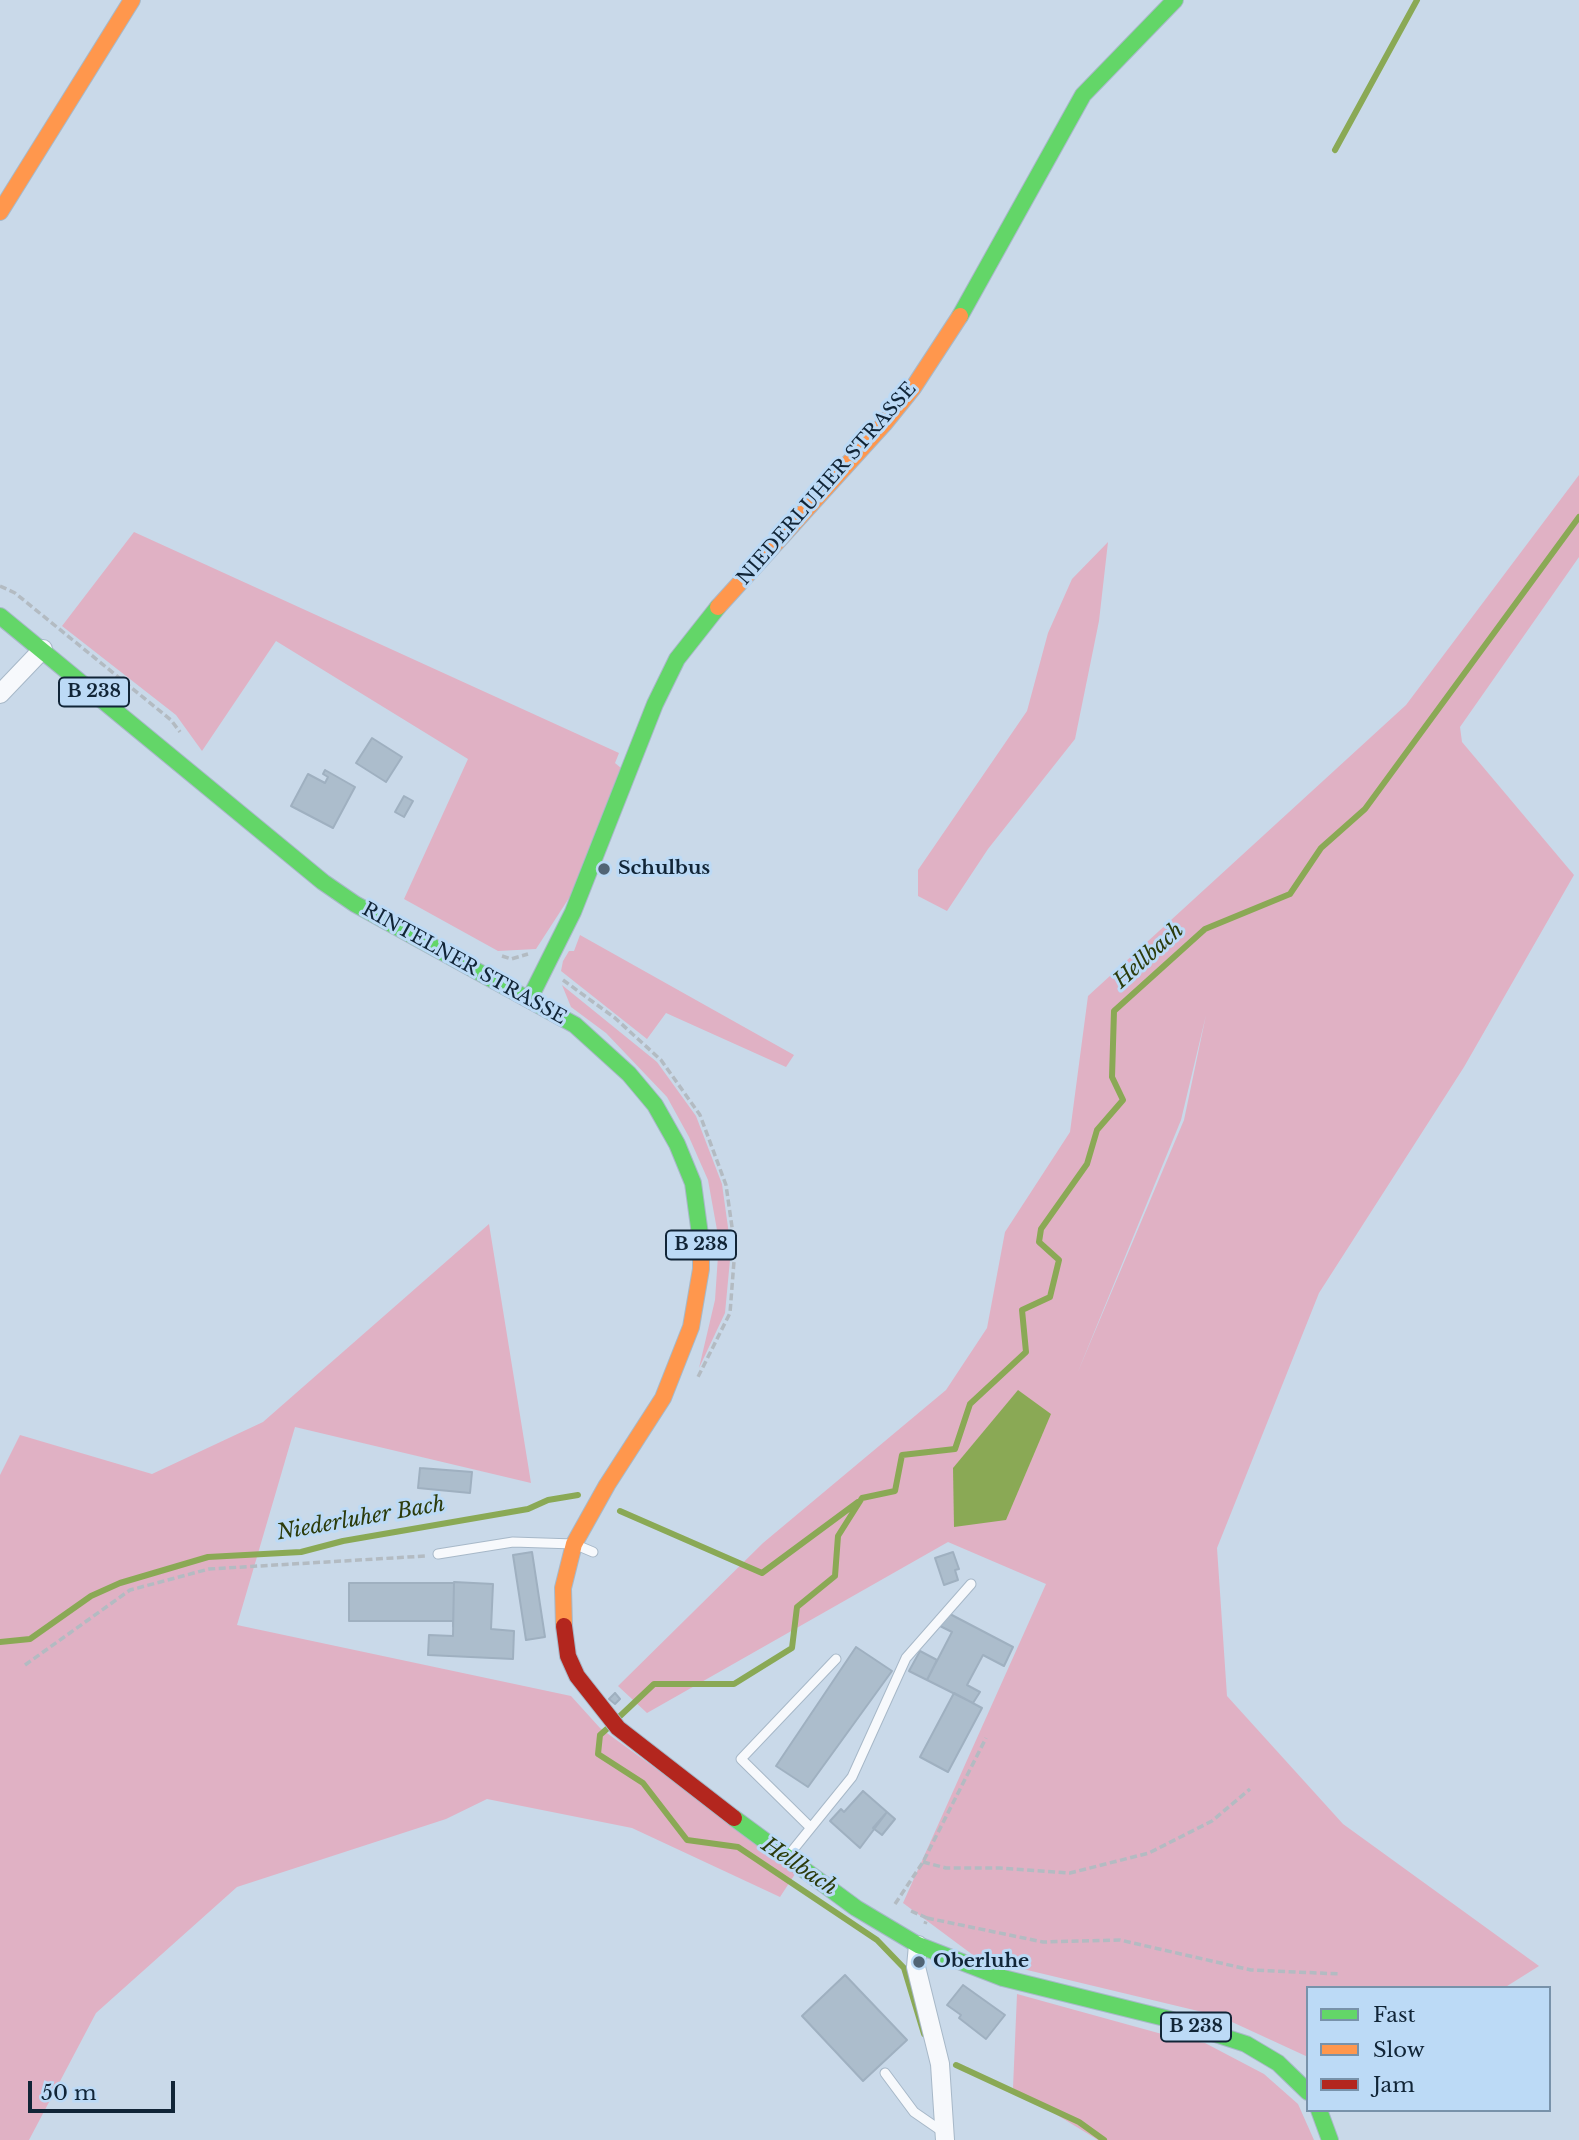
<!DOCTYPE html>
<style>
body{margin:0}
#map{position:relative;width:1579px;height:2140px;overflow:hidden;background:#c9d9e9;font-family:"Libre Baskerville",serif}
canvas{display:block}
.legend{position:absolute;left:1306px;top:1986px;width:245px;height:126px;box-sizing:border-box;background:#bcdaf6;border:2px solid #7892aa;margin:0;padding:9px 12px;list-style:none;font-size:21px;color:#112537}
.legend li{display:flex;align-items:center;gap:14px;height:35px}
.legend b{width:35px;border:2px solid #7892aa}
.scale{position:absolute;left:28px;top:2081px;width:147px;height:32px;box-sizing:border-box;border:4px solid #112537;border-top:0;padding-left:9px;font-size:21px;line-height:24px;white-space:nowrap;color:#112537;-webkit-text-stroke:5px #bcdaf6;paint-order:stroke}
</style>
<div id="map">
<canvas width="1579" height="2140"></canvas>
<ul class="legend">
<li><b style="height:9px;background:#63d668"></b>Fast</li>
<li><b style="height:9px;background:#ff974d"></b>Slow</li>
<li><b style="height:9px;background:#b3261e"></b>Jam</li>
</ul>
<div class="scale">50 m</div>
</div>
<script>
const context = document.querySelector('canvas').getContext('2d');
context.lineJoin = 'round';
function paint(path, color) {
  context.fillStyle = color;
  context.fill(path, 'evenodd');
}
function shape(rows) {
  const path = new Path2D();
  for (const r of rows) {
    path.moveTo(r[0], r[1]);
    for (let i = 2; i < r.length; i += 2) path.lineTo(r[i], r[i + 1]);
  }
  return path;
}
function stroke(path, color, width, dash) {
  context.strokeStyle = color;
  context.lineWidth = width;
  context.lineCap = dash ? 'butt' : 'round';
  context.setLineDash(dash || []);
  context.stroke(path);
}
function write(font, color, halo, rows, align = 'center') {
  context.font = font + ' "Libre Baskerville",serif';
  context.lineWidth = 6;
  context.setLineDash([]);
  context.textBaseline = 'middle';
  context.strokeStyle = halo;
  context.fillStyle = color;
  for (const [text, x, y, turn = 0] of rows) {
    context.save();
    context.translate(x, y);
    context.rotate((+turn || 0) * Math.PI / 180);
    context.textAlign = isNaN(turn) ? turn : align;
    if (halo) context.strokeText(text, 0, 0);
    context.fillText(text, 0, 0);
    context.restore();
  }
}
paint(shape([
 [1579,475,1579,557,1460,727,1462,742,1574,875,1464,1067,1319,1293,1217,1548,1227,1696,1343,1824,1539,1966,1504,1988,1308,1988,1308,2057,1219,2016,977,1958,903,1903,1046,1584,948,1542,647,1713,618,1686,763,1543,946,1390,987,1328,1005,1232,1070,1132,1088,996,1406,705],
 [1206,1015,1184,1120,1077,1374,1181,1120],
 [134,532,619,753,615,763,621,768,582,878,536,949,498,951,404,899,468,759,276,641,202,751,176,715,62,626],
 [1108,542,1099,621,1075,739,988,849,947,911,918,896,918,870,1027,711,1048,633,1072,579],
 [580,935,794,1055,786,1067,666,1013,647,1039,561,971,563,961,569,951,574,951],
 [562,985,657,1062,696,1116,722,1184,731,1249,725,1313,699,1368,715,1300,719,1241,708,1180,689,1137,667,1097,606,1033,571,1007],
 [489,1224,531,1483,295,1427,237,1625,571,1696,600,1728,797,1871,780,1897,632,1828,487,1799,446,1819,237,1887,96,2013,29,2140,0,2140,0,1475,20,1435,152,1474,263,1422],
 [1017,1994,1180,2039,1205,2043,1264,2074,1298,2104,1314,2140,1098,2140,1013,2088]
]), '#e0b1c4');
paint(shape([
 [1018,1390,1051,1414,1006,1520,954,1527,953,1468]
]), '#8aa955');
stroke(shape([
 [1335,150,1417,0],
 [620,1511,762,1573,858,1502],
 [0,1642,30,1639,91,1596,120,1583,208,1557,301,1552,343,1541,528,1509,548,1500,578,1495],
 [619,1717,654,1684,734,1684,792,1648,797,1607,835,1576,838,1536,862,1498,895,1491,902,1455,955,1449,970,1404,1026,1352,1022,1310,1050,1297,1059,1260,1039,1242,1041,1229,1087,1164,1097,1130,1123,1100,1112,1077,1114,1011,1205,929,1290,894,1321,848,1365,809,1579,517],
 [609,1727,600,1735,598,1754,643,1783,687,1840,738,1847,877,1940,904,1968,924,2034],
 [956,2065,1079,2122,1104,2140]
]), '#8aa955', 6);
const building = shape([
 [372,738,402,757,386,782,356,763,372,738],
 [325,770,355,787,333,828,291,806,308,774,325,783,328,777,323,774,325,770],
 [404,796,413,801,404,817,395,812,404,796],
 [420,1468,472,1472,470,1493,418,1488,420,1468],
 [532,1552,545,1637,526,1640,513,1555,532,1552],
 [953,1552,959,1569,955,1570,958,1580,944,1585,935,1558,953,1552],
 [454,1582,493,1584,491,1629,514,1631,513,1659,428,1655,429,1635,453,1636,454,1582],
 [349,1583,454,1583,453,1627,453,1621,349,1621,349,1583],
 [948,1613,1013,1647,1004,1666,983,1655,967,1685,980,1692,973,1703,927,1680,952,1632,940,1626,948,1613],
 [856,1647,892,1671,808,1787,776,1766,856,1647],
 [920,1651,937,1660,927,1680,909,1671,920,1651],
 [615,1693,620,1699,615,1704,609,1699,615,1693],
 [954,1693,982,1708,948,1772,920,1757,954,1693],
 [863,1791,887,1812,860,1848,830,1821,841,1809,844,1812,863,1791],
 [887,1812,895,1819,882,1835,873,1828,887,1812],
 [845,1975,907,2040,863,2081,802,2016,845,1975],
 [963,1985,1005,2015,986,2039,959,2018,961,2015,947,2005,963,1985]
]);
paint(building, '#acbdcc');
stroke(building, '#9fb0c0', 2);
const lane = shape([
 [438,1554,513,1542,574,1544,593,1552],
 [810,1827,741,1759,836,1659],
 [788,1856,852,1777,906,1658,971,1584],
 [885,2073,914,2112,943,2132]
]);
const street = shape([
 [0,694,43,649],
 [918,1945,916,1967,940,2064,945,2140]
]);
const fast = shape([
 [960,316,1083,95,1175,0],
 [0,616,323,882,355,904,575,1025,629,1074,655,1105,677,1144,693,1183,701,1242],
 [530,998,573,912,655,704,677,659,718,607],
 [734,1818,856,1908,918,1945,1003,1978,1169,2019,1246,2044,1278,2063,1308,2092],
 [1319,2110,1330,2140]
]);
const slow = shape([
 [0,212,132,0],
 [718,607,884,424,913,388,960,316],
 [564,1626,563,1588,574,1544,607,1485,663,1398,691,1327,701,1269,701,1242]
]);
const jam = shape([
 [564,1626,568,1656,577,1676,618,1728,734,1818]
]);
stroke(lane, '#a7b8c8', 11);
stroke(street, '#a7b8c8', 20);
stroke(fast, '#a7b8c8', 18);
stroke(slow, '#a7b8c8', 18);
stroke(jam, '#a7b8c8', 18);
stroke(shape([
 [0,586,15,593,171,720,180,732],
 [502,956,511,959,528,954],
 [563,980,615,1018,661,1060,700,1115,726,1185,735,1248,730,1313,697,1379],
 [25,1665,130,1590,209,1569,426,1556],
 [923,1862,946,1868,1000,1868,1070,1873,1149,1853,1212,1821,1250,1789],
 [895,1904,923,1862,986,1738],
 [911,1911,927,1918,925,1924],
 [927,1918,1043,1942,1120,1940,1251,1970,1341,1974]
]), '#b3bbc2', 3.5, [7, 3.5]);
stroke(lane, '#f7f9fc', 9);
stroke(street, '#f7f9fc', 18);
stroke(fast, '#63d668', 16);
stroke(slow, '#ff974d', 16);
stroke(jam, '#b3261e', 16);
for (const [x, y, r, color] of [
 [604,869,7,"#516475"],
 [919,1962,7,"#516475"]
]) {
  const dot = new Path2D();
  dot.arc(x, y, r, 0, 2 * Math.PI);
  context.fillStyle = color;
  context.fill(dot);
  stroke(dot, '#bcdaf6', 2.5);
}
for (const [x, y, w] of [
 [94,692,70],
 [701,1245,70],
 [1196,2027,70]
]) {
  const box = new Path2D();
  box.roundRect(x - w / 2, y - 14.5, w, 29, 5);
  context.fillStyle = '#bcdaf6';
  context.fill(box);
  stroke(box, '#112537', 2);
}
write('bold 18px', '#112537', null, [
 ["B 238",94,692],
 ["B 238",701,1245],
 ["B 238",1196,2027]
]);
write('19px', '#112537', '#bcdaf6', [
 ["NIEDERLUHER STRASSE",827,484,-49],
 ["RINTELNER STRASSE",464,964,29]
]);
write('bold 19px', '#112537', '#bcdaf6', [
 ["Schulbus",618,869],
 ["Oberluhe",933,1962]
], 'left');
write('italic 21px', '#2b3b0b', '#bcdaf6', [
 ["Hellbach",1149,956,-42],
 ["Niederluher Bach",361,1519,-10],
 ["Hellbach",799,1867,34]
]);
</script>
